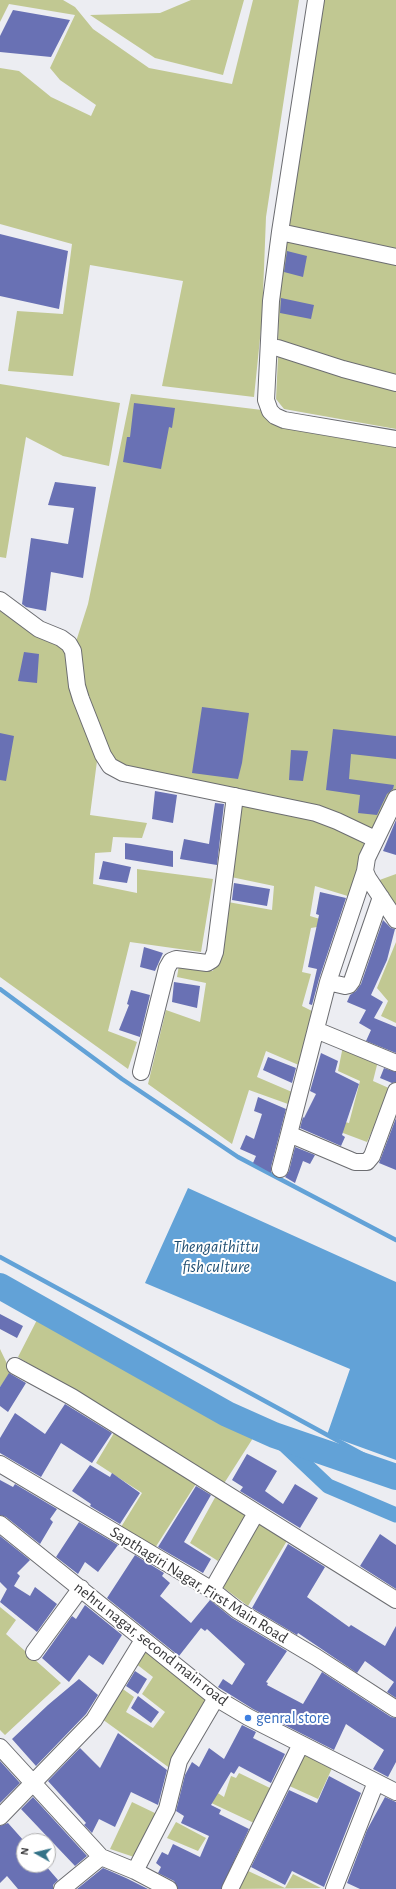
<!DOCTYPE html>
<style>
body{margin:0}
#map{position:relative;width:396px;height:1889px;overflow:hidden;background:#ecedf2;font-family:"Alegreya Sans",sans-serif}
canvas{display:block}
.north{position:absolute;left:16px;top:1833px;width:40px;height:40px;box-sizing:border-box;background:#fff;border:1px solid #afafb0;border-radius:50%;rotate:278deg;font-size:11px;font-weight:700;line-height:16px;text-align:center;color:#373739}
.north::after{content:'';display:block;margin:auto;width:14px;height:18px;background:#337287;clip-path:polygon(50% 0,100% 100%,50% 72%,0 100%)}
</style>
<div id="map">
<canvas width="396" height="1889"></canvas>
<div class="north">N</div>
</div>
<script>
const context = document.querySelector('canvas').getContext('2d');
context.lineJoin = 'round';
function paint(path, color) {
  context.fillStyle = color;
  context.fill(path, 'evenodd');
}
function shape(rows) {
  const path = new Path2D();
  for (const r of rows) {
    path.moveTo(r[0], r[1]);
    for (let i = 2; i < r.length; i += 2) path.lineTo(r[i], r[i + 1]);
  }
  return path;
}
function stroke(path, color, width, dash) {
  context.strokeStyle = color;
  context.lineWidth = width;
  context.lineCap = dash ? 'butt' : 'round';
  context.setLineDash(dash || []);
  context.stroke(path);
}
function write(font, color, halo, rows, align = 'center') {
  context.font = font + ' "Alegreya Sans",sans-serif';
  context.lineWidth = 4;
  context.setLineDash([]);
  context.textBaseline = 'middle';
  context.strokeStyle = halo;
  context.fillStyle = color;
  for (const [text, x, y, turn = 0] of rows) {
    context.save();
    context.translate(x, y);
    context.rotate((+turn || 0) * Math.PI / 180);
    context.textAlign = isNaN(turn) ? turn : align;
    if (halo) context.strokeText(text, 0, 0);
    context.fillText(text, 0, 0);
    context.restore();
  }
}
paint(shape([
 [0,0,63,0,75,7,93,29,149,68,232,84,253,0,299,0,266,217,262,319,254,397,162,386,183,281,90,265,73,376,8,371,17,311,63,314,72,244,0,224,0,68,19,71,51,97,91,116,96,105,60,80,50,68,75,15,9,4,0,22],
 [191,0,244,0,223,75,155,58,90,15,160,13],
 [316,0,396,0,396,380,278,348,280,232],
 [278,356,396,389,396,429,284,409,276,399],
 [0,384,120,403,109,466,63,456,26,437,6,558,0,557],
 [131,394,262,410,396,439,396,800,375,839,316,813,123,773,96,738,73,651,88,604],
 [0,606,64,647,97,761,90,815,147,823,142,838,113,837,111,852,95,853,93,884,137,893,137,869,213,879,201,952,130,942,108,1031,137,1042,128,1069,0,977],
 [241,803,319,818,367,842,359,857,351,897,315,886,310,916,320,919,317,927,311,928,302,972,311,974,302,1006,314,1012,301,1066,266,1051,257,1077,292,1092,288,1104,249,1090,232,1144,148,1084,166,1010,200,1022,206,983,177,977,179,965,213,971,228,902,272,910,274,886,231,877],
 [396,874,396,915,374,882],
 [396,942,396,1023,381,1016,388,1001,377,988],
 [343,1046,378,1061,373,1081,391,1089,367,1142,343,1133,337,1124,337,1120,349,1123,360,1081,338,1071],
 [39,1316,255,1435,223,1485,18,1357],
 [0,1349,11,1372,0,1387],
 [117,1428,199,1479,155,1548,121,1527,142,1493,96,1463],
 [218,1492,248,1512,218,1561,190,1543],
 [258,1521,288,1539,248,1606,220,1585],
 [0,1607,16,1620,6,1634,61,1683,5,1735,0,1730],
 [144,1646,208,1699,171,1769,102,1719,120,1687,134,1697,126,1712,153,1728,165,1712,142,1694,153,1677,135,1663],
 [301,1749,333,1766,318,1799,285,1784],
 [239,1773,272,1789,254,1823,207,1801,210,1788,224,1797,231,1776,236,1778],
 [132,1802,159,1815,137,1858,110,1849],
 [176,1822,206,1838,198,1851,167,1838],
 [246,1870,285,1888,293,1874,321,1888,236,1889]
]), '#c1c892');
paint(shape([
 [188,1188,396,1282,396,1460,327,1435,350,1369,145,1283]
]), '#62a2d7');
stroke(shape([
 [0,989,122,1079,238,1157,396,1240],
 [0,1257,377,1462,396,1469]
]), '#62a2d7', 4.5);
stroke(shape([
 [274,1435,328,1486,396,1515]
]), '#62a2d7', 15);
stroke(shape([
 [0,1286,227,1414,274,1435,396,1477]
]), '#62a2d7', 26);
paint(shape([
 [13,10,70,20,51,57,0,52,0,36],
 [0,234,68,251,59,309,0,296],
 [287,251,307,256,303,277,284,272],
 [281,298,314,305,311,319,280,313],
 [134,403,175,408,172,428,169,427,161,469,123,462,127,437,130,437],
 [55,482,96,487,83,578,51,572,46,611,26,607,22,604,31,538,68,544,74,508,48,505],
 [24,652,39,654,37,683,18,681],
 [202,707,249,713,242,763,238,779,192,773],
 [333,729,396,736,396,759,351,754,349,779,394,785,393,789,387,794,377,815,358,813,360,795,326,790],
 [0,733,14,736,6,781,0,780],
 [291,750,308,751,303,781,289,780],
 [155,791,177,795,173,823,152,819],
 [215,803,224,804,217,865,180,859,184,839,209,844],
 [396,820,396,855,383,851],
 [125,843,173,851,173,867,125,859],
 [103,861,131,867,127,883,99,879],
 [234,883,270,889,267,906,232,900],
 [320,892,346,898,319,979,312,1005,309,1004,317,969,308,967,319,915,316,914],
 [383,920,391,928,395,929,387,960,371,995,383,1002,374,1018,396,1027,396,1053,366,1041,371,1030,359,1023,366,1010,347,1002,350,995,356,991,361,984],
 [144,947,163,953,155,971,140,967],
 [174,982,200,986,197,1008,172,1002],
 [131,990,150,995,140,1037,119,1030,129,1005,127,1004],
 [321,1053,338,1061,335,1072,359,1084,342,1135,345,1137,341,1146,300,1128,303,1117,304,1118,316,1094,310,1091],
 [268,1057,296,1068,292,1083,263,1070],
 [384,1068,396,1072,396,1082,392,1083,380,1078],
 [258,1097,286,1109,271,1167,271,1173,253,1163,256,1156,240,1149,246,1135,254,1139,262,1114,254,1111],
 [396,1118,396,1170,379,1163],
 [295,1147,315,1155,310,1164,303,1161,295,1183,285,1177,289,1171],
 [0,1314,23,1326,17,1338,0,1329],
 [9,1373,26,1383,8,1412,0,1406,0,1387],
 [65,1404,112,1433,92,1463,61,1443,41,1477,0,1453,0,1438,15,1413,45,1434],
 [247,1454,277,1471,265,1491,283,1504,295,1484,318,1498,300,1528,240,1491,243,1487,232,1480],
 [90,1465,110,1477,112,1473,140,1493,120,1524,90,1506,91,1504,72,1491],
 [0,1480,13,1487,15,1484,57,1509,50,1519,53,1522,40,1544,6,1517,0,1515],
 [196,1486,211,1495,184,1542,211,1559,203,1573,158,1547],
 [79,1522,118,1545,98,1572,85,1562,78,1574,56,1557],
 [380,1534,396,1545,396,1589,360,1566],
 [0,1536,30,1560,17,1573,20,1576,14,1586,30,1596,35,1587,57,1604,37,1632,0,1602,7,1589,0,1582],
 [288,1544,325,1567,307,1597,349,1627,351,1625,385,1646,396,1626,396,1698,387,1692,394,1682,365,1661,357,1673,298,1633,297,1635,252,1608],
 [135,1555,164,1573,162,1576,170,1583,160,1596,191,1623,210,1600,232,1618,287,1651,266,1682,268,1683,267,1685,303,1704,322,1672,391,1717,396,1718,396,1762,388,1777,373,1769,384,1750,346,1724,334,1750,253,1709,218,1687,223,1679,232,1685,245,1664,207,1629,205,1631,201,1628,179,1656,107,1598],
 [85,1605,122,1635,103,1665,89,1655,69,1682,42,1658,72,1616,76,1619],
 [135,1671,147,1679,138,1694,126,1686],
 [79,1679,98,1695,86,1714,36,1766,12,1739,48,1705],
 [138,1696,159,1712,151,1723,131,1708],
 [242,1725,256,1732,253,1738,285,1754,271,1783,239,1766,234,1774,231,1772,211,1805,221,1810,219,1814,249,1829,221,1889,178,1889,174,1881,158,1873,161,1867,156,1863,162,1852,168,1855,173,1844,200,1857,209,1836,181,1823,184,1816,176,1811,185,1775,192,1762,199,1767,209,1748,224,1759],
 [118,1733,167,1770,158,1805,131,1792,115,1827,99,1819,92,1833,84,1825,86,1823,48,1781,80,1748,100,1768],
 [0,1761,20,1783,0,1803],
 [329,1776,361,1793,324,1887,292,1871,285,1885,251,1867,289,1790,317,1803],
 [33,1797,87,1856,75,1866,21,1809],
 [385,1797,396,1802,396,1889,360,1889,347,1883,367,1830],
 [8,1823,24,1841,24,1865,45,1865,58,1880,53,1885,53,1889,18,1889,7,1876,0,1883,0,1826],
 [103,1868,126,1878,148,1889,77,1889]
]), '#6971b4');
const minor = shape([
 [316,0,280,232,271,301,266,400,270,411,275,416,284,420,396,439],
 [280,232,396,257],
 [278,348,343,369,396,383],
 [0,600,39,629,61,638,69,644,73,651,77,686,81,699,103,755,110,766,123,773,316,813,337,821,375,839],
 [396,798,367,858,365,871,368,878,396,920],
 [328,982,345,986,349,985,352,981,381,897],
 [316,1030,396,1063],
 [141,1072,167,968,171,961,176,959,207,963,212,960,215,952,235,796],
 [289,1134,355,1162,367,1162,372,1156,396,1091],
 [280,1169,328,982,365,871],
 [15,1366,72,1397,396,1600],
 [0,1464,212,1590,237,1610,316,1657,396,1709],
 [0,1524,216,1698,248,1717,396,1792],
 [212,1590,256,1513],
 [34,1652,81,1588],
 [0,1747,101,1857,135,1871,169,1889],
 [0,1817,94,1720,143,1640],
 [135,1871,167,1809,179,1761,216,1698],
 [62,1889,101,1857],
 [230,1889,301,1744],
 [334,1889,376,1782]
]);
stroke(minor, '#6c6d71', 18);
stroke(minor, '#fff', 16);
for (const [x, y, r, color] of [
 [248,1718,4,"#3f7fe0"]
]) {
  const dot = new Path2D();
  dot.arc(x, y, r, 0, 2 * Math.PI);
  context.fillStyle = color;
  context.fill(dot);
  stroke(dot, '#fff', 1.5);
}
write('16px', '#373739', '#fff', [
 ["Sapthagiri Nagar, First Main Road",199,1585,32],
 ["nehru nagar, second main road",151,1644,38]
]);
write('16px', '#366cbe', '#fff', [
 ["genral store",256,1718]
], 'left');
write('italic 17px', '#1f4e72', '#fff', [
 ["Thengaithittu",216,1247],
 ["fish culture",216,1267]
]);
</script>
